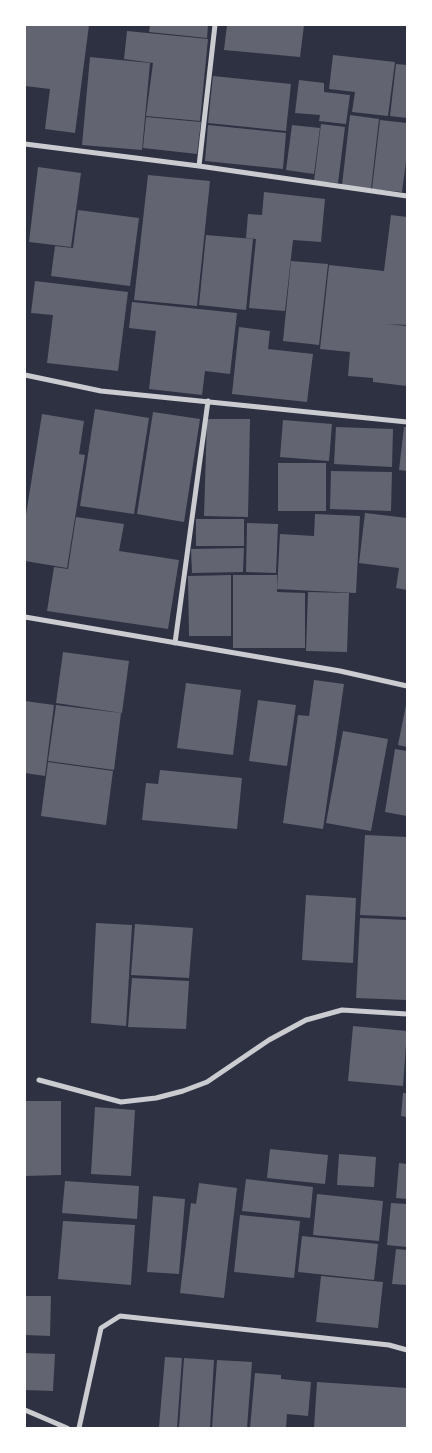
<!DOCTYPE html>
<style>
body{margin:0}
#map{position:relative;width:432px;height:1453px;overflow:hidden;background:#2d3142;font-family:"Sofia Sans Condensed",sans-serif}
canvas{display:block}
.frame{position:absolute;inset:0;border:26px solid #fff;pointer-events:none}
</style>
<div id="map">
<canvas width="432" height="1453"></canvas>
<div class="frame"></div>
</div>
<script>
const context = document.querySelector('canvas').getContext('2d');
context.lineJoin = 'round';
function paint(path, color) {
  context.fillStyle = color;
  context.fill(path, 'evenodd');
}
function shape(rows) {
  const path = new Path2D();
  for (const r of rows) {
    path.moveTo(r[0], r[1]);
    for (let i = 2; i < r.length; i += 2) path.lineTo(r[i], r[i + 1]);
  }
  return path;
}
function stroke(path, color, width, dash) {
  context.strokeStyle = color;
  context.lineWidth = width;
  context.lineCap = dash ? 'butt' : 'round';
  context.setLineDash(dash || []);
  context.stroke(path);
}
paint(shape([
 [25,25,89,25,75,133,45,129,50,89,25,86],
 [150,25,208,25,207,38,149,32],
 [227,25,304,25,300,57,224,50],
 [127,31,208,39,200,121,146,116,153,63,124,59],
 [333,55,395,62,388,116,352,112,355,92,329,89],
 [90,57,150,63,142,150,82,145],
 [396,64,407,65,407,118,390,116],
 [213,76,291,84,286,131,208,123],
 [299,80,324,83,324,92,350,95,346,124,319,121,320,115,295,113],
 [350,115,379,119,371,189,342,185],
 [146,117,201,122,197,154,143,148],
 [380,120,407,123,407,153,402,192,372,189],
 [321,124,345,127,338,183,314,181],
 [208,125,286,133,283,169,205,161],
 [292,125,320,128,314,174,286,170],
 [38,167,81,173,71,247,29,242],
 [148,175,210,181,197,306,134,300],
 [264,192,325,199,321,242,293,240,285,311,249,308,256,239,246,238,248,214,262,215],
 [78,210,139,218,130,286,51,276,55,246,73,248],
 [391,215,407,217,407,325,386,324,407,326,407,386,373,382,373,378,348,376,350,352,320,349,329,265,384,271],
 [206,235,253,239,246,310,199,305],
 [291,261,328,264,319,345,283,341],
 [35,281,128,292,118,371,47,363,53,315,31,313],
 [132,302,237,313,230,374,205,371,202,395,149,389,156,331,129,328],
 [239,327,270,331,268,349,313,354,307,402,232,394],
 [95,409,149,418,134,514,80,506],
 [153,412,200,419,184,522,137,514],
 [42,414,84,421,79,454,85,455,67,568,25,561,25,521],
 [207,419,250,419,248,517,204,516],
 [283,420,332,424,329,461,280,457],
 [336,427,393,429,392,467,334,464],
 [404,427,407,427,407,471,399,470],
 [278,463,326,463,326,511,278,511],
 [331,471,392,472,391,511,330,509],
 [365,513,407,518,407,590,396,588,399,568,359,563],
 [315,514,360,516,356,593,277,589,280,534,314,536],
 [76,517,124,524,119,551,179,560,168,629,47,611,54,567,68,569],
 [196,519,244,519,244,546,196,546],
 [247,523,278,524,276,573,246,572],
 [244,548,243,572,192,573,191,549],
 [231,575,231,636,189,636,188,576],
 [233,575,277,575,277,592,305,593,305,648,233,648],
 [308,592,349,593,347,652,306,651],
 [63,652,129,661,122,713,56,703],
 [314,680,344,684,323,829,283,823,298,715,309,716],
 [186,683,241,690,233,755,177,748],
 [258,700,296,705,287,766,249,761],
 [25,701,54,705,45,776,25,773],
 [56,705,121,713,114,770,48,761],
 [406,705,407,705,407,747,398,745],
 [343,731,388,739,371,831,326,823],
 [395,749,407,751,407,816,385,812],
 [48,762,113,771,106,825,41,816],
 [160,770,242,778,237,829,142,820,146,783,158,784],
 [365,835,407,837,407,917,360,915],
 [306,895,356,898,353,963,302,960],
 [360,918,407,920,407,1000,356,998],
 [96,923,132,925,126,1026,91,1023],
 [135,924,193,928,189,978,131,975],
 [132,978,189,981,186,1029,128,1027],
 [353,1026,407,1031,403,1086,348,1081],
 [403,1093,407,1093,407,1117,401,1116],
 [25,1101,61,1101,61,1175,25,1176],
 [95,1107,135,1110,131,1176,91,1174],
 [270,1149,328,1155,325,1184,267,1178],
 [339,1154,376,1157,374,1187,337,1185],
 [399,1163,407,1164,407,1199,396,1198],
 [246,1179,313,1187,310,1218,242,1211],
 [65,1181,139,1186,137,1219,62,1213],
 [199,1183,237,1188,224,1298,180,1293,191,1203,196,1204],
 [317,1194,383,1201,379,1241,313,1235],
 [153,1196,185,1199,179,1274,147,1272],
 [391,1203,407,1204,407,1247,387,1245],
 [240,1215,300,1221,294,1278,234,1272],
 [63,1221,135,1225,131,1285,58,1279],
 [302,1236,378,1244,374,1280,298,1272],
 [396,1249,407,1250,407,1285,392,1284],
 [321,1276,383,1282,378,1328,316,1322],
 [25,1296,51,1296,50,1336,25,1335],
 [25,1353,55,1354,53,1391,25,1390],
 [165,1357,182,1358,177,1428,159,1427],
 [184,1358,214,1360,210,1428,179,1428],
 [217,1360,252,1362,247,1428,212,1428],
 [255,1373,281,1375,281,1379,311,1382,308,1416,287,1414,286,1428,250,1428],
 [317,1382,407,1388,407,1428,314,1428]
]), '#626471');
stroke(shape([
 [25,144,199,166,407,196],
 [199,166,215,25],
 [25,375,101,391,407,422],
 [25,617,340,671,407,686],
 [175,643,208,401],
 [39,1080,121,1102,156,1098,183,1091,207,1082,269,1040,306,1020,342,1010,407,1014],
 [25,1410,67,1428],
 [79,1428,101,1328,120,1316,389,1345,407,1350]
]), '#caccd0', 5);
</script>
